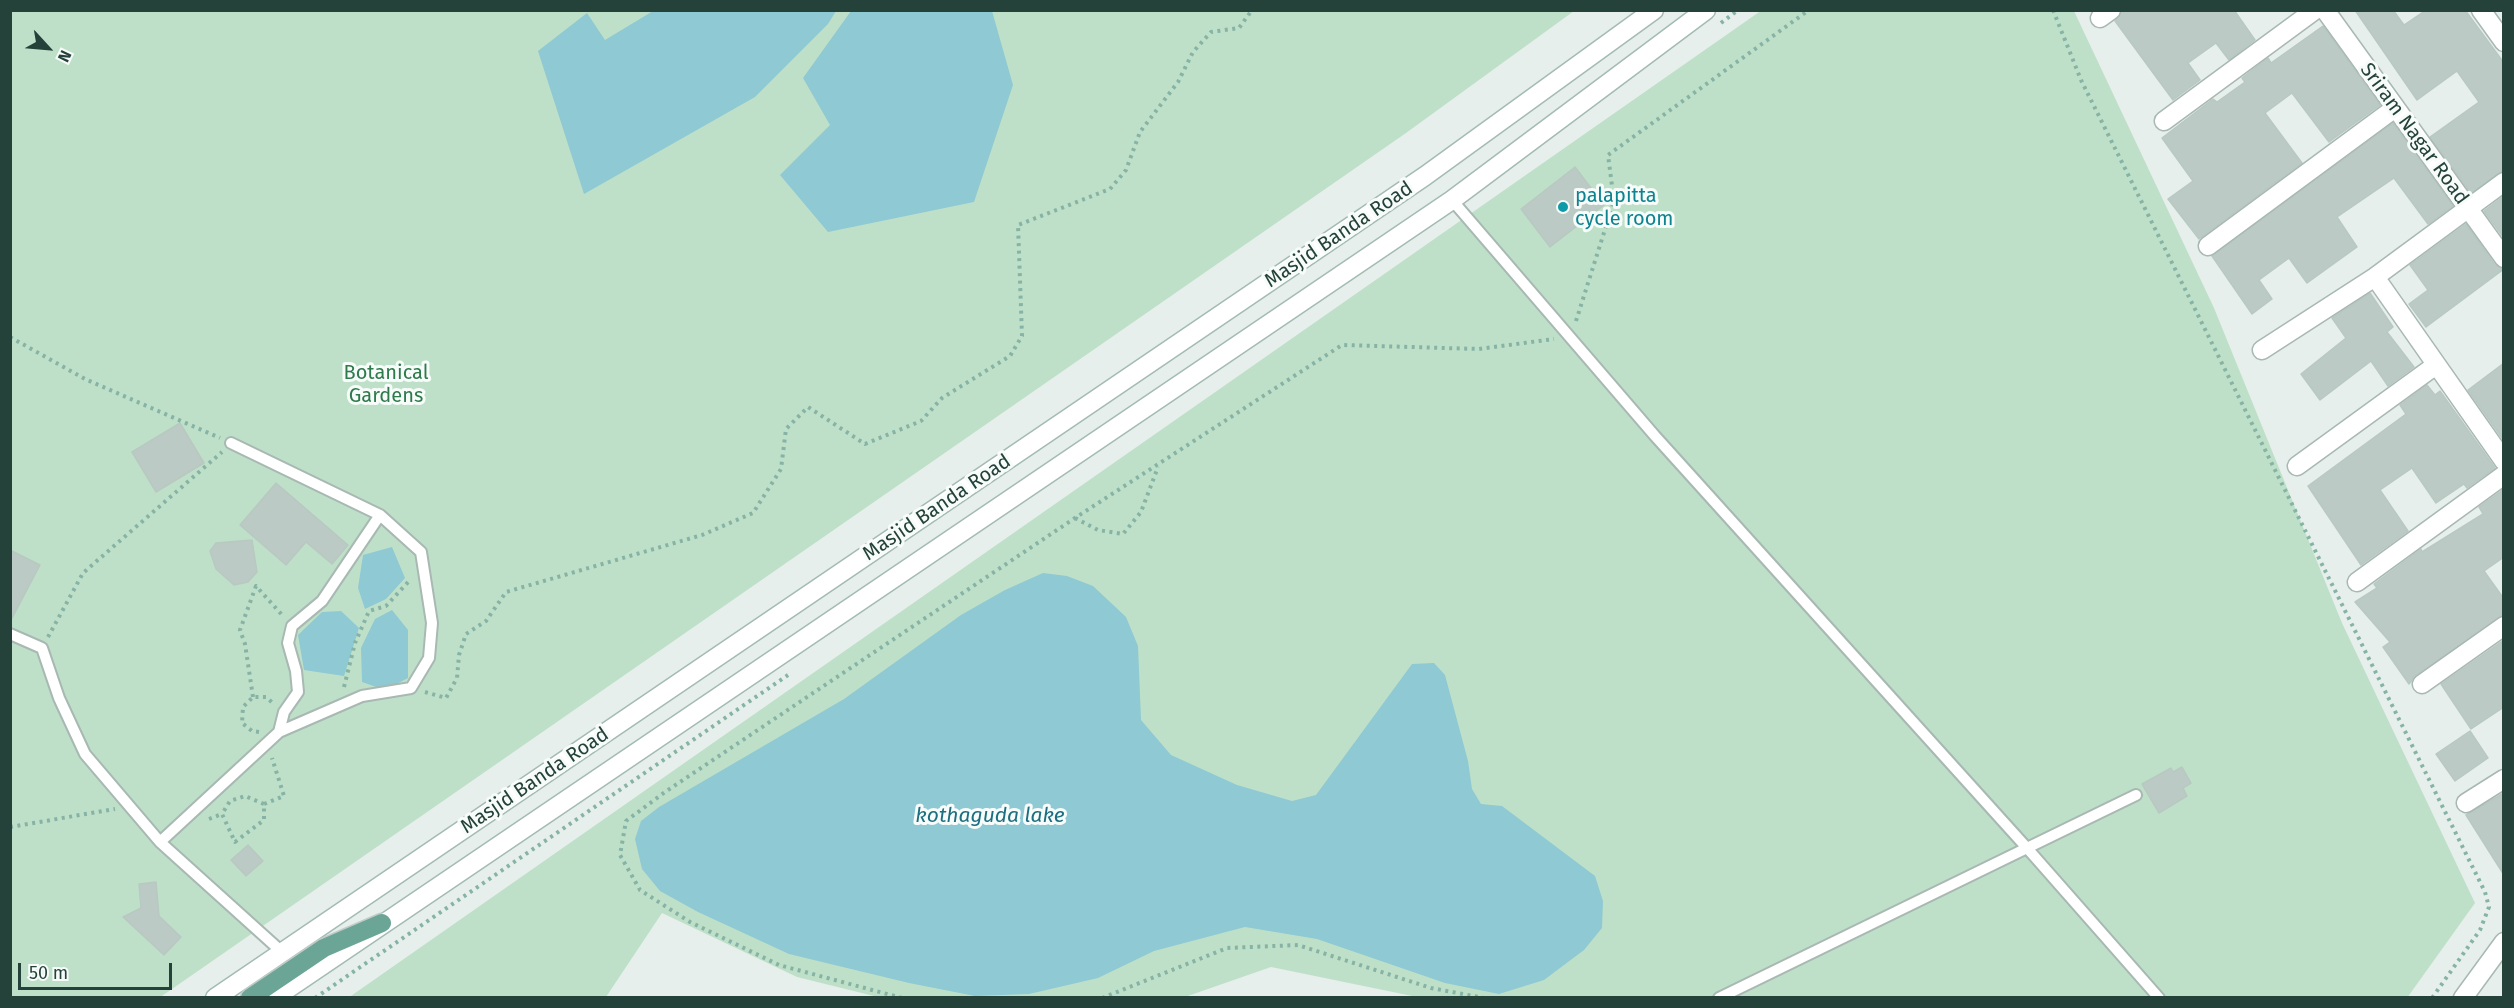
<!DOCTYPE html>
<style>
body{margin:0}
#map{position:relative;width:2514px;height:1008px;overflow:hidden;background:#e6efeb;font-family:"Fira Sans",sans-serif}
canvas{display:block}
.frame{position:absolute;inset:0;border:12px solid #24423a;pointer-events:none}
.north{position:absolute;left:18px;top:18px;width:60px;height:60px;-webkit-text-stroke:4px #f7fbf9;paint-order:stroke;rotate:116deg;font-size:16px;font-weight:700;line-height:24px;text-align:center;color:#24423a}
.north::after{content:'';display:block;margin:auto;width:21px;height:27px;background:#24423a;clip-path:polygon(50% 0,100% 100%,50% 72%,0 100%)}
.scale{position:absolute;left:18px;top:963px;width:154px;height:27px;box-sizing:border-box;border:3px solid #24423a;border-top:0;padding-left:8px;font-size:18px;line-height:21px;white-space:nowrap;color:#24423a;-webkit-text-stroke:4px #f7fbf9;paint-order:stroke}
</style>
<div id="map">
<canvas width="2514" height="1008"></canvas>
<div class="frame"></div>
<div class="north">N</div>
<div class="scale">50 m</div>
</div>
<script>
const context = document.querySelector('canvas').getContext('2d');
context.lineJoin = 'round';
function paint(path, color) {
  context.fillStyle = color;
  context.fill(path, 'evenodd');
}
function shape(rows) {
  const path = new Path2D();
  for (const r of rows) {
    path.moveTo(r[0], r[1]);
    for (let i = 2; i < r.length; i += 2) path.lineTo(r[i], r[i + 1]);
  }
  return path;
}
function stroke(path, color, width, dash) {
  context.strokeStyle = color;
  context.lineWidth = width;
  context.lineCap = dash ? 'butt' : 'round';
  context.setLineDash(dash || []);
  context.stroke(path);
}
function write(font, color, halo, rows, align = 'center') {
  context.font = font + ' "Fira Sans",sans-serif';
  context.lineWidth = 6;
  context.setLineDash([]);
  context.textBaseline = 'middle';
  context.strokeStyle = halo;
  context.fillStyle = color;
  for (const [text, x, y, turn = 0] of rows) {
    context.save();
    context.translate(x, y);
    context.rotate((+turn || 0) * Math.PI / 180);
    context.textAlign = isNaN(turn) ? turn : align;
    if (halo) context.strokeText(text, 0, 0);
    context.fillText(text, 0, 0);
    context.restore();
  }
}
paint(shape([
 [1762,10,2074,11,2214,308,2342,623,2475,903,2407,998,1422,998,1271,967,1185,997,882,998,797,977,662,913,606,997,348,998],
 [10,11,1574,11,1406,133,159,998,11,997]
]), '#bfe0c8');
paint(shape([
 [653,11,836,11,828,24,755,97,584,194,538,51,587,13,605,40],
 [851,11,992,11,1013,85,974,202,828,232,780,175,830,125,803,78],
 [392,547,405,578,386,599,365,609,358,588,363,555],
 [1043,573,1067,576,1093,586,1126,617,1138,646,1141,720,1171,755,1237,785,1292,801,1316,795,1412,664,1434,663,1445,675,1468,761,1472,789,1481,804,1502,806,1595,876,1603,901,1602,928,1584,950,1544,980,1499,994,1445,983,1317,939,1245,927,1154,951,1098,978,1029,994,975,996,909,983,789,954,698,912,660,891,642,869,635,839,641,821,659,807,844,699,961,615,1005,590],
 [392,610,408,630,408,678,385,690,362,682,361,648,375,619],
 [341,611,359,628,344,676,304,670,298,635,322,612]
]), '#8ec9d4');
const building = shape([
 [2122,10,2234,10,2255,40,2229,60,2216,43,2188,63,2200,80,2173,100,2115,21,2122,10],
 [2355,10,2393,10,2404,25,2426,10,2465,10,2504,63,2504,171,2471,193,2430,137,2479,102,2457,71,2417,100,2355,10],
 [2323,26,2380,105,2329,142,2292,93,2265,113,2302,163,2199,239,2168,199,2193,181,2162,138,2213,99,2217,102,2245,82,2242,78,2268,58,2271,63,2323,26],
 [2393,123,2453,206,2428,224,2394,178,2337,217,2357,247,2307,283,2289,258,2259,280,2272,299,2252,314,2212,256,2393,123],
 [1575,167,1604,205,1550,247,1521,209,1575,167],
 [2504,196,2504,238,2484,211,2504,196],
 [2466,224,2495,265,2504,269,2426,327,2409,304,2428,290,2410,265,2466,224],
 [2370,293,2393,327,2387,332,2414,367,2388,386,2371,361,2320,400,2301,374,2346,338,2332,318,2370,293],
 [2504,363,2504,441,2468,390,2504,363],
 [2427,385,2435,395,2440,391,2495,468,2467,488,2464,484,2436,503,2412,468,2380,490,2408,531,2361,565,2308,486,2406,414,2400,405,2427,385],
 [180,423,204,463,156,492,132,452,180,423],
 [276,483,348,545,332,564,306,542,286,565,240,525,276,483],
 [2504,489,2504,557,2484,571,2504,599,2504,615,2416,675,2409,684,2383,647,2390,642,2355,602,2377,588,2374,584,2421,549,2422,552,2483,514,2479,507,2504,489],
 [252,540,257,572,248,582,234,585,216,569,210,551,216,543,252,540],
 [10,550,40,565,10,622,10,550],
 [2504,640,2504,707,2471,729,2441,684,2504,640],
 [2470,731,2488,758,2455,781,2436,754,2470,731],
 [2182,767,2191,783,2183,788,2187,796,2159,813,2142,784,2171,768,2173,772,2182,767],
 [2504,793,2504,875,2466,815,2504,793],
 [248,845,263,861,246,876,231,860,248,845],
 [156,882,159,916,181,937,164,955,123,917,141,908,139,884,156,882]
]);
paint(building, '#bbcac4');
stroke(building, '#b8c9c2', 1.5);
const lane = shape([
 [1452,200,1655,436,2027,848,2136,795],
 [10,634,42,648,59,698,85,754,160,842,282,952],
 [279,732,284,712,298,692,296,671,288,643,292,626,322,601,380,515],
 [160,842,279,732,362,696,411,688,429,658,432,623,421,552,380,515,231,443],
 [1719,998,2027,848,2159,998]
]);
const street = shape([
 [2325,10,2504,258],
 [2481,10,2504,42],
 [2100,18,2111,10],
 [2164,121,2315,10],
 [2208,246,2395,108],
 [2375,277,2504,461],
 [2262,350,2375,277,2504,182],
 [2297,466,2436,365],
 [2357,582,2504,475],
 [2422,684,2504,626],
 [2466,803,2504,779],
 [2463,998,2504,942]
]);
const secondary = shape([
 [215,998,1425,176,1654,10],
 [274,998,1452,200,1706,10]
]);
const primary = shape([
 [250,998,324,948,382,923]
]);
stroke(lane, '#a8b8b2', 14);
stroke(street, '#a8b8b2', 21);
stroke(secondary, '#a4bbb3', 21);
stroke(primary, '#c2cac8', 21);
stroke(shape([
 [2053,10,2081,80,2485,892,2489,907,2480,930,2432,998],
 [1721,23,1738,10],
 [1576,321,1614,201,1608,155,1809,10],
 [10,337,85,379,220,438],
 [1075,518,1098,530,1123,534,1141,512,1158,467],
 [48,637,83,573,222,452],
 [344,687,355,643,369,611,386,606,410,580],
 [425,692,446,698,457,678,459,655,466,634,486,621,506,592,702,535,753,513,781,469,786,429,808,407,865,444,921,421,942,398,1010,356,1022,336,1018,225,1110,189,1126,170,1140,132,1178,82,1193,52,1211,32,1239,28,1252,10],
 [253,697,245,644,240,630,256,586,283,616],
 [259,732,252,731,242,723,243,707,253,697,266,697,274,704],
 [264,804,245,796,230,801,222,814,235,842,264,820,264,804,284,796,272,758],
 [209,819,222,814],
 [10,827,115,809],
 [315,998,788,675],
 [902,998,779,965,690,922,640,890,620,855,626,821,665,792,1075,518,1342,345,1479,349,1554,339],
 [1102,998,1227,948,1298,945,1431,988,1484,998]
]), '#86b3a5', 4, [3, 4.5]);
stroke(lane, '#fff', 10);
stroke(street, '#fff', 18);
stroke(secondary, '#fff', 18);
stroke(primary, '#6aa596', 18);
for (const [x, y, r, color] of [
 [1563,207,6,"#0f9aa8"]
]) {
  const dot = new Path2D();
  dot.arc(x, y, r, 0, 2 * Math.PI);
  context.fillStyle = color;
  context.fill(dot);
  stroke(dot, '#f7fbf9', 2);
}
write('20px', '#24423a', '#f7fbf9', [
 ["Sriram Nagar Road",2414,134,54],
 ["Masjid Banda Road",1339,235,-34],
 ["Masjid Banda Road",937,508,-34],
 ["Masjid Banda Road",535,781,-34]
]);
write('20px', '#0d838f', '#f7fbf9', [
 ["palapitta",1575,196],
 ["cycle room",1575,219]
], 'left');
write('20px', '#2d7a4b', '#f7fbf9', [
 ["Botanical",386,373],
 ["Gardens",386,396]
]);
write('italic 21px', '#1c6f80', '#f7fbf9', [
 ["kothaguda lake",990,816]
]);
</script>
